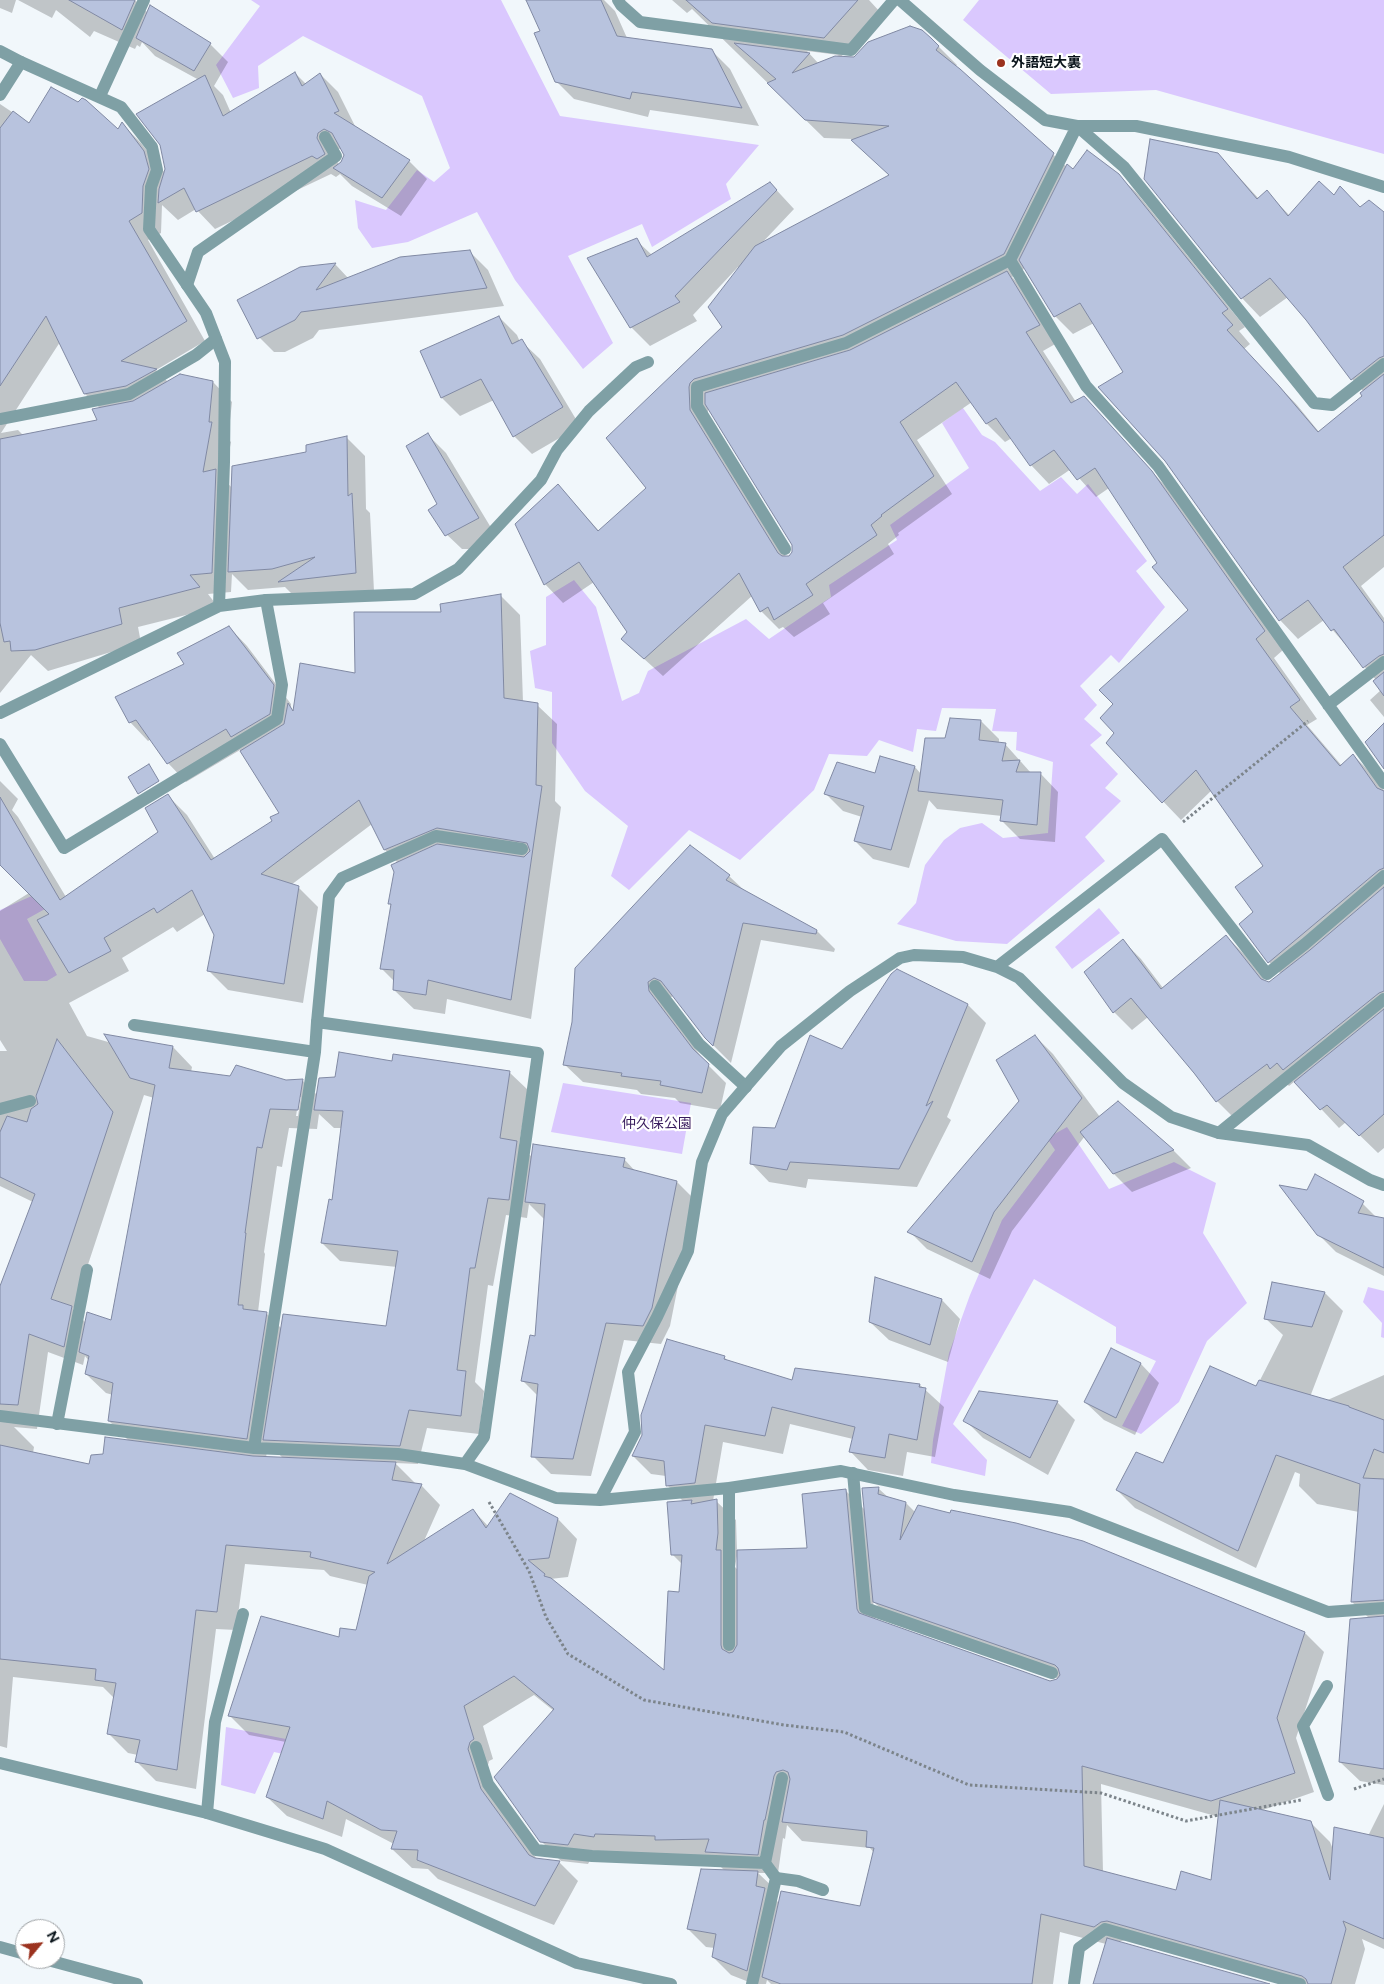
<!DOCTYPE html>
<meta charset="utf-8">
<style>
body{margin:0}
#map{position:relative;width:1384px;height:1984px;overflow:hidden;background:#f1f7fb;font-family:Figtree,sans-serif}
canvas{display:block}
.north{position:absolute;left:15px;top:1919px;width:50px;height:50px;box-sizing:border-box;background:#fff;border:1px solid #9da1a4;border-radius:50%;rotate:62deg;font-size:14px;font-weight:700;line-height:20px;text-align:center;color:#0a141b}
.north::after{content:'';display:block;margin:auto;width:18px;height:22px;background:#9b321e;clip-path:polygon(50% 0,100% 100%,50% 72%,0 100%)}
</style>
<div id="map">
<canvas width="1384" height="1984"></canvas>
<div class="north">N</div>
</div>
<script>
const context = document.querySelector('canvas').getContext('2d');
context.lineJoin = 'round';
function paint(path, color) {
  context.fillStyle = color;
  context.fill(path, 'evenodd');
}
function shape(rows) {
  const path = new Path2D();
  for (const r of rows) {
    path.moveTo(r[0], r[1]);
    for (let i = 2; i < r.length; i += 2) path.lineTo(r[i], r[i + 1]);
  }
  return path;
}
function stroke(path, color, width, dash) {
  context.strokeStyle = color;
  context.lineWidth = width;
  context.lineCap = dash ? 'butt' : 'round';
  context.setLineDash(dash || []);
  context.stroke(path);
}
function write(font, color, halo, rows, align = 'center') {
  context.font = font + ' Figtree,"Noto Sans JP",sans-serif';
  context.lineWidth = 4.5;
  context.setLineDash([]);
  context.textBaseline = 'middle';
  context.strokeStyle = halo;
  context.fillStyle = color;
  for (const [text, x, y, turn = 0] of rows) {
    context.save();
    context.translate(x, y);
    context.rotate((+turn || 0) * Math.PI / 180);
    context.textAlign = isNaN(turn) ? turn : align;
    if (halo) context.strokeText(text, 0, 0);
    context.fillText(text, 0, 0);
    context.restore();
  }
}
paint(shape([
 [251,0,501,0,560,116,759,145,726,184,731,199,652,247,642,224,568,256,613,343,583,369,515,280,477,212,408,242,372,248,358,228,355,200,386,210,417,170,434,182,450,168,422,96,303,36,258,66,259,88,233,98,216,65,260,6],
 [979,0,1384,0,1384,154,1156,90,1051,94,963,20],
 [963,408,982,435,995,442,1040,491,1061,477,1077,494,1088,484,1147,561,1136,571,1165,607,1119,663,1111,655,1080,686,1097,705,1084,719,1102,735,1090,745,1118,774,1105,788,1121,801,1085,837,1105,861,1007,944,956,941,897,924,916,903,925,865,944,840,960,828,982,823,1003,838,1048,833,1053,762,1016,750,1017,732,992,731,996,709,942,708,936,731,917,729,913,752,879,740,867,756,829,754,814,790,740,860,689,830,629,890,611,876,628,826,585,791,552,743,552,692,535,688,530,651,546,645,546,597,574,580,596,607,622,701,639,693,648,671,746,619,769,639,831,597,829,585,897,540,890,525,969,468,942,423],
 [34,895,45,909,27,919,57,975,47,981,24,981,0,939,0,910],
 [1099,908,1120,933,1072,969,1055,947],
 [563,1083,691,1103,682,1154,551,1132],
 [1067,1127,1109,1189,1174,1162,1216,1183,1203,1233,1247,1303,1207,1341,1179,1402,1141,1434,1122,1426,1156,1361,1116,1343,1116,1327,1034,1279,953,1424,987,1460,985,1476,931,1463,933,1440,949,1353,970,1295,1002,1220,1055,1150,1047,1138],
 [1368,1287,1384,1291,1384,1338,1381,1337,1382,1323,1363,1302],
 [226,1727,311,1744,307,1759,274,1752,255,1794,221,1785]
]), '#dac8fe');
paint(shape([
 [0,0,16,0,12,13,0,8],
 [18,0,135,0,148,13,210,44,228,62,214,86,223,95,231,113,295,73,306,84,320,74,338,92,356,128,409,161,427,179,401,216,352,186,340,174,336,177,331,174,215,229,196,209,178,220,162,205,161,233,148,240,205,341,156,370,168,382,213,382,232,402,228,439,231,442,224,479,232,488,307,453,347,438,365,456,366,509,370,513,374,591,298,600,285,587,248,590,232,574,231,592,208,594,218,607,138,627,141,643,48,671,31,655,0,693,0,104,30,124,118,131,122,124,141,143,165,173,199,80,155,56,142,42,140,47,137,45,135,49,94,31,90,37,56,10,52,18],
 [341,148,345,155,339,165,335,157,336,151],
 [60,342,85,394,101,409,99,421,24,436,18,430,1,433],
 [528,0,604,0,615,11,627,38,711,50,730,69,759,126,650,110,648,117,574,99,556,81,541,31],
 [672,0,869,0,881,13,840,58,855,59,931,39,957,65,955,67,1067,167,1073,171,1118,175,1137,193,1245,327,1239,331,1250,344,1244,349,1297,405,1319,432,1364,396,1364,392,1352,379,1307,319,1288,297,1260,317,1242,298,1218,154,1259,199,1267,192,1290,216,1334,196,1361,208,1384,214,1384,567,1361,586,1384,618,1384,717,1370,700,1381,690,1376,680,1324,620,1298,639,1280,620,1094,323,1073,334,1055,316,1025,266,1022,272,1012,277,1025,290,1057,343,1043,351,1076,402,1083,397,1170,491,1283,650,1274,658,1317,719,1307,725,1342,766,1353,755,1371,773,1384,790,1384,1148,1378,1153,1346,1122,1339,1128,1295,1081,1289,1086,1285,1082,1235,1119,1217,1101,1148,1017,1132,1030,1114,1012,1086,972,1123,941,1141,959,1163,988,1226,936,1244,954,1266,982,1269,983,1281,974,1269,962,1255,912,1265,866,1212,790,1181,820,1107,743,1116,733,1189,610,1109,488,1096,497,1071,469,1049,484,1031,465,1012,438,1005,442,987,424,972,402,917,440,952,494,898,533,899,535,888,544,894,554,823,603,830,614,794,637,783,627,779,629,761,611,753,595,663,676,622,639,629,632,594,582,563,603,545,584,517,525,558,485,599,531,647,488,608,438,724,327,740,268,738,267,693,315,697,321,650,346,631,327,588,259,636,240,652,255,770,183,794,209,760,245,890,176,853,139,824,138,692,9,687,13],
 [807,51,839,55,819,64],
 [708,406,793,544,794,549,790,557,787,558,708,430],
 [470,252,488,270,504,306,319,330,313,338,285,352,274,352,256,334,301,268,335,264,349,279],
 [499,317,517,335,520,342,521,341,540,359,580,426,532,454,514,436,494,400,460,416,442,398,422,352],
 [428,435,446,453,496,536,472,549,462,549,443,531],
 [501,596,520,615,523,702,537,705,557,724,555,801,561,807,531,1019,447,999,445,1014,414,1009,394,990,395,982,381,968,392,906,389,903,398,863,385,850,372,824,291,885,298,887,318,907,303,1003,228,990,208,970,215,935,205,914,177,932,173,927,122,958,129,971,69,1003,87,1036,119,1045,173,1047,192,1067,191,1072,231,1077,286,1081,302,1080,318,1096,336,1079,393,1062,509,1072,528,1090,519,1145,533,1158,624,1159,636,1172,677,1182,695,1200,670,1326,661,1344,624,1340,591,1476,551,1474,533,1456,538,1396,522,1380,536,1338,545,1220,529,1204,527,1218,506,1215,493,1286,488,1285,475,1382,484,1391,479,1434,427,1428,418,1464,395,1463,415,1483,415,1485,421,1485,440,1505,424,1541,473,1510,488,1526,558,1519,577,1539,568,1577,550,1579,665,1673,680,1593,682,1564,672,1554,684,1502,667,1485,666,1476,651,1474,633,1456,724,1357,729,1362,793,1382,920,1385,944,1407,935,1457,907,1452,903,1476,868,1470,850,1451,853,1439,790,1424,783,1454,723,1442,713,1501,716,1501,736,1520,737,1551,808,1549,846,1491,866,1511,864,1489,879,1489,889,1498,906,1503,916,1513,1305,1633,1324,1652,1296,1738,1314,1792,1260,1811,1310,1822,1330,1842,1334,1852,1368,1836,1384,1804,1384,1949,1362,1939,1365,1949,1355,1984,1283,1984,1127,1940,1116,1942,1265,1984,1102,1984,1106,1944,1060,1932,1053,1984,771,1984,767,1980,766,1984,754,1984,731,1975,713,1957,715,1948,706,1947,688,1929,725,1871,712,1858,594,1853,588,1864,561,1861,541,1841,554,1711,534,1695,483,1726,493,1759,489,1761,487,1769,500,1809,537,1859,559,1862,578,1881,554,1925,438,1879,428,1869,412,1868,392,1849,394,1844,346,1819,342,1837,287,1816,267,1797,286,1742,249,1735,230,1716,340,1639,357,1632,368,1585,330,1576,324,1570,245,1564,236,1630,216,1629,196,1789,156,1781,137,1762,138,1755,128,1753,108,1733,115,1699,103,1687,13,1677,7,1748,0,1746,0,1286,33,1202,0,1186,0,1051,7,1051,0,1040,0,911,29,893,0,863,0,781,18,799,12,810,18,817,66,897,160,832,168,796,187,815,215,859,274,821,281,813,240,750,186,782,168,763,151,739,148,741,130,722,186,664,229,627,247,646,291,704,291,708,294,712,357,675,443,613],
 [144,1095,154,1098,112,1322,86,1323,73,1310],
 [299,1097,301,1097,298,1116,296,1116],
 [319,1114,334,1128,342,1128,333,1201,322,1243,340,1261,397,1267,387,1328,282,1329,266,1313,258,1312,265,1254,264,1252,277,1166,282,1167,289,1128,317,1129],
 [48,1352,83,1365,85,1356,89,1361,86,1374,106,1393,113,1395,109,1421,130,1442,104,1455,90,1465,33,1453,34,1447,14,1427,37,1429],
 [268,1444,284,1459,266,1458],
 [737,1556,738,1556,738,1570,735,1567],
 [873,1601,893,1621,1059,1679,1050,1682,875,1620],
 [1101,1784,1219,1817,1212,1881,1177,1891,1103,1872],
 [787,1825,802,1841,870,1848,874,1853,861,1908,780,1904,775,1899,776,1890,758,1873,778,1873,783,1838,785,1839],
 [951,719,981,721,999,739,999,743,1005,744,1031,773,1040,773,1058,792,1055,842,1020,839,1001,820,1002,816,937,809,929,800,909,868,873,859,855,841,862,817,843,811,825,793,876,775,915,767,921,774,946,739],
 [690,847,729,876,746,892,817,931,835,949,834,952,761,940,731,1063,706,1038,674,996,668,998,666,1010,707,1064,726,1083,720,1110,680,1103,675,1098,641,1094,637,1090,583,1082,564,1064],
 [968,1005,986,1023,947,1117,951,1120,917,1187,808,1179,806,1188,769,1182,751,1163,776,1129,842,1051],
 [1035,1036,1053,1054,1100,1117,1118,1103,1173,1150,1191,1168,1132,1192,1114,1174,1085,1136,1012,1231,990,1279,927,1249,909,1231,1021,1101],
 [1358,1199,1377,1218,1384,1219,1384,1276,1336,1252,1318,1234],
 [876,1278,942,1300,960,1319,948,1362,889,1340,870,1322],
 [1273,1283,1325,1293,1343,1311,1305,1410,1384,1375,1384,1785,1360,1781,1340,1762,1369,1618,1352,1602,1359,1512,1317,1504,1299,1486,1300,1474,1295,1472,1256,1568,1135,1508,1117,1490,1163,1465,1256,1388,1283,1335,1265,1318],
 [1111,1350,1141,1364,1159,1383,1135,1435,1104,1420,1085,1402],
 [1057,1402,1075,1420,1048,1475,983,1438,965,1420]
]), '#0003');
const building = shape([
 [69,0,135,0,122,30,69,0],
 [526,0,601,0,617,36,712,49,742,108,632,92,630,99,555,82,534,33,540,31,526,0],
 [686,0,858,0,824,38,712,23,686,0],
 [150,5,211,43,194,71,136,38,150,5],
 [910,26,922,30,931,38,939,46,936,50,960,69,1054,153,1004,254,843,335,694,379,690,383,689,387,690,410,778,553,782,556,789,556,792,552,792,545,705,404,705,393,850,350,1007,271,1040,325,1026,332,1071,403,1084,396,1152,471,1265,631,1256,639,1300,700,1290,707,1340,766,1353,754,1377,788,1384,791,1384,868,1379,870,1268,963,1239,924,1253,912,1235,887,1263,866,1196,770,1162,803,1106,743,1114,733,1100,718,1113,704,1099,690,1188,610,1152,567,1157,563,1095,468,1077,480,1054,450,1030,466,996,418,986,424,956,382,900,422,934,476,881,515,882,516,871,525,877,535,806,584,813,595,774,620,768,607,760,612,739,573,644,659,621,639,627,632,579,562,544,585,515,524,558,484,598,531,646,488,606,438,722,327,708,307,755,246,889,175,851,140,889,126,805,120,767,83,776,79,734,43,810,53,792,73,835,56,854,57,868,42,910,26],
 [295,72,302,86,320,73,339,111,334,113,410,160,382,198,333,168,341,162,344,155,332,133,324,129,318,133,317,138,325,154,317,159,312,156,196,212,184,188,158,203,159,189,165,169,160,145,136,114,205,75,223,116,295,72],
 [51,87,78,102,82,98,86,100,118,129,122,122,144,151,149,169,143,186,142,213,129,221,187,321,121,361,157,369,126,386,84,394,46,316,0,386,0,128,13,111,29,123,51,87],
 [1150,139,1218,153,1257,199,1267,190,1288,216,1319,181,1334,195,1340,186,1360,207,1369,200,1384,212,1384,356,1379,358,1351,380,1306,320,1270,278,1241,299,1144,179,1150,139],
 [1087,150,1119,174,1228,309,1222,313,1233,325,1227,330,1279,386,1318,432,1362,396,1360,393,1384,374,1384,535,1343,567,1384,623,1384,654,1379,656,1363,668,1334,629,1331,631,1308,600,1279,621,1165,461,1098,387,1123,372,1080,303,1054,317,1019,260,1067,164,1073,169,1087,150],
 [770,182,777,190,675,296,680,302,630,328,587,258,637,238,647,257,770,182],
 [470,250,487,288,301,312,295,320,257,339,237,300,300,267,336,263,316,290,400,257,470,250],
 [499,316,512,344,522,339,563,407,513,437,481,379,441,398,420,351,499,316],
 [180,374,213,381,209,422,212,422,203,472,216,469,212,573,190,575,200,587,119,608,122,624,35,650,11,651,10,641,4,642,0,623,0,439,97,420,92,409,133,401,180,374],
 [428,433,479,518,445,536,428,510,437,504,406,446,428,433],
 [347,436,348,496,352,493,356,573,278,582,315,557,272,569,228,572,232,466,306,452,306,445,347,436],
 [501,594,504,698,538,703,536,785,542,786,511,1000,428,980,426,995,393,990,394,970,380,969,391,904,388,904,394,872,391,865,437,844,524,857,530,851,527,843,437,828,384,850,359,800,261,874,299,886,284,984,207,971,214,935,192,890,157,913,154,908,104,938,111,951,69,973,37,920,49,914,0,865,0,797,60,900,158,832,145,808,168,794,211,860,272,821,270,817,279,813,240,751,284,724,288,703,293,711,300,663,355,673,354,612,441,612,440,604,501,594],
 [229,626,274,685,270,714,231,737,226,729,167,764,136,720,129,723,115,697,184,664,177,653,229,626],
 [1384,672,1384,696,1373,681,1384,672],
 [950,718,981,720,979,740,1006,743,1002,761,1020,760,1016,772,1041,772,1037,825,1000,821,1003,800,918,791,925,738,945,738,950,718],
 [1384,723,1384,769,1365,742,1384,723],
 [880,756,915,766,891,850,854,841,864,806,824,794,837,762,875,773,880,756],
 [149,764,159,781,138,794,128,777,149,764],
 [690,845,730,875,726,880,817,930,816,934,743,923,713,1046,705,1038,661,981,654,978,648,982,649,991,693,1049,709,1064,702,1093,660,1085,661,1081,621,1076,622,1073,563,1065,572,1022,575,968,690,845],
 [1384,887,1384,991,1379,993,1283,1070,1277,1063,1270,1069,1267,1064,1216,1102,1194,1073,1131,998,1113,1013,1084,972,1123,939,1161,989,1226,935,1261,979,1269,982,1310,950,1384,887],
 [897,969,968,1004,926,1106,933,1101,899,1169,790,1162,787,1170,750,1164,753,1127,775,1128,810,1035,842,1049,891,974,897,969],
 [1384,1009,1384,1114,1359,1136,1327,1105,1320,1110,1294,1082,1384,1009],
 [104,1034,173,1046,169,1068,230,1076,236,1065,286,1080,303,1079,298,1110,270,1109,262,1148,257,1147,245,1233,246,1233,238,1305,243,1305,243,1309,267,1312,247,1439,108,1421,113,1383,85,1374,89,1356,79,1352,87,1312,111,1320,155,1085,130,1078,104,1034],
 [1035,1035,1082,1098,994,1212,972,1262,907,1232,1019,1101,996,1060,1035,1035],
 [57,1039,113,1112,51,1299,72,1306,64,1347,29,1334,18,1405,0,1404,0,1286,35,1194,0,1177,0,1132,7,1116,27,1122,31,1109,38,1104,36,1096,57,1039],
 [339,1052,392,1061,393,1054,510,1071,500,1138,517,1141,509,1200,488,1198,475,1268,470,1268,457,1370,466,1371,461,1416,409,1410,400,1446,263,1440,283,1314,386,1326,398,1251,321,1243,329,1199,332,1200,343,1111,314,1110,319,1078,335,1077,339,1052],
 [1118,1101,1127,1109,1174,1150,1113,1174,1080,1132,1118,1101],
 [533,1144,625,1158,623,1167,677,1181,652,1308,643,1326,606,1323,573,1459,531,1457,538,1384,521,1381,530,1335,535,1336,545,1204,525,1202,533,1144],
 [1315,1174,1364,1201,1358,1213,1384,1218,1384,1268,1317,1235,1279,1185,1307,1190,1315,1174],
 [875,1277,942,1299,930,1345,869,1322,875,1277],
 [1272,1282,1325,1292,1312,1327,1264,1319,1272,1282],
 [667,1339,725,1356,724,1359,792,1380,795,1368,920,1384,919,1387,926,1388,917,1440,889,1434,885,1458,849,1452,855,1427,772,1407,765,1436,705,1425,695,1483,666,1486,664,1461,632,1456,642,1435,641,1415,667,1339],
 [1111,1348,1141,1363,1116,1418,1084,1402,1111,1348],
 [1210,1366,1256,1386,1259,1380,1349,1406,1349,1407,1384,1420,1384,1453,1374,1449,1363,1478,1384,1479,1384,1600,1351,1602,1360,1484,1276,1455,1238,1551,1116,1490,1136,1452,1163,1463,1210,1366],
 [979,1391,1058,1401,1030,1458,963,1421,979,1391],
 [105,1437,253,1456,396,1462,392,1480,422,1484,387,1564,473,1509,486,1528,510,1493,558,1518,549,1558,528,1560,545,1574,544,1576,551,1578,664,1670,668,1591,679,1592,682,1555,671,1555,667,1502,692,1500,691,1504,717,1499,718,1533,716,1550,721,1550,721,1645,722,1649,729,1653,733,1652,737,1645,737,1550,807,1548,802,1494,846,1489,857,1609,859,1613,1050,1681,1057,1679,1060,1675,1058,1668,1055,1665,873,1602,862,1488,879,1487,878,1494,906,1502,900,1540,918,1505,950,1513,951,1510,1016,1523,1083,1541,1305,1632,1277,1718,1295,1773,1211,1801,1082,1766,1084,1866,1176,1890,1181,1871,1211,1880,1220,1800,1311,1821,1330,1880,1334,1827,1384,1838,1384,1939,1343,1921,1346,1929,1331,1984,1308,1984,1306,1979,1302,1976,1107,1921,1101,1922,1094,1927,1041,1914,1032,1984,781,1984,762,1977,781,1891,860,1906,874,1848,866,1847,867,1831,782,1822,790,1779,788,1772,783,1770,776,1772,774,1776,765,1820,764,1820,758,1855,705,1852,709,1839,655,1840,655,1836,595,1834,594,1837,574,1834,568,1845,540,1842,494,1777,554,1709,514,1676,464,1706,474,1739,470,1742,468,1749,481,1789,529,1855,535,1858,560,1861,535,1906,417,1860,418,1850,391,1849,397,1831,381,1830,327,1801,323,1819,266,1797,290,1727,228,1716,261,1616,339,1637,340,1628,356,1630,369,1576,375,1572,310,1557,311,1552,226,1545,217,1612,196,1610,177,1770,135,1762,140,1740,107,1734,116,1683,95,1680,96,1669,0,1659,0,1445,89,1464,91,1455,103,1454,105,1437],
 [1384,1616,1384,1769,1339,1762,1350,1619,1384,1616],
 [701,1869,758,1871,756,1886,765,1888,747,1971,712,1957,716,1934,687,1929,701,1869],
 [1107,1938,1270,1984,1093,1984,1107,1938]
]);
paint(building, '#b8c3de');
stroke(building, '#8089a3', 1);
stroke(shape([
 [1183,822,1308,721],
 [489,1502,529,1571,546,1617,568,1654,644,1700,784,1725,844,1732,969,1785,1101,1793,1186,1821,1301,1800],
 [1354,1789,1384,1779]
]), '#7c848a', 3, [2.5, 2.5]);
stroke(shape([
 [0,51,21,62],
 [100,96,144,0],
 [187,285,198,252,336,156,325,137],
 [0,419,129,394,196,355,216,339],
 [785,549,697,406,697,387,846,343,1010,260],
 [266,600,414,594,458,569,541,480,557,450,589,411,636,367,648,362],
 [655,986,699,1044,746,1087],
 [317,1022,329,896,342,878,436,836,522,849],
 [0,1109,30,1101],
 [1219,1133,1384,999],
 [57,1424,87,1270],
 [853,1473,865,1608,1052,1673],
 [729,1488,729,1645],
 [1327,1686,1303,1726,1328,1795],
 [476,1747,488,1784,536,1850,592,1856,765,1863,776,1878,752,1984],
 [207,1813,215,1722,243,1614],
 [765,1863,782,1778],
 [1074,1984,1079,1948,1105,1929,1300,1984]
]), '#7fa0a5', 12);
stroke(shape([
 [618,0,621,5,640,22,851,50,894,0],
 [900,0,980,70,1045,120,1077,126,1136,126,1289,157,1384,187],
 [0,95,21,62,121,107,152,147,157,170,151,187,149,229,206,313,225,362,224,462,219,606],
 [1384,364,1332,405,1314,403,1124,167,1077,126,1010,260,1086,386,1158,466,1384,783],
 [1328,705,1384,662],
 [0,713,219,606,266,600,282,685,277,719,64,848,0,744],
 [997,967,1162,839,1267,974,1305,944,1384,876],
 [134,1025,315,1052],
 [0,1416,254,1448,398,1454,465,1464,556,1498,600,1500,729,1488,841,1471,954,1495,1070,1512,1328,1612,1384,1608],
 [254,1448,315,1052,317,1022,538,1053,484,1437,465,1464],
 [600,1500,635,1432,628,1372,657,1317,688,1251,702,1162,722,1114,781,1046,850,991,900,958,914,955,963,957,997,967,1019,978,1123,1083,1171,1117,1219,1133,1308,1145,1370,1180,1384,1185],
 [0,1763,207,1813,325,1849,577,1963,671,1984],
 [776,1878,798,1881,823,1890],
 [0,1947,25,1954],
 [44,1959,137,1984]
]), '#7fa0a5', 12);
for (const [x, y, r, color] of [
 [1001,63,5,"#9b321e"]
]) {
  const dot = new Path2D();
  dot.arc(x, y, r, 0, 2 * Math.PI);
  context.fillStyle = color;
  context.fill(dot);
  stroke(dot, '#fff', 2);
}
write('bold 14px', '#0a141b', '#fff', [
 ["外語短大裏",1011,63]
], 'left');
write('14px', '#391c5e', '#fff', [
 ["仲久保公園",657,1124]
]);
</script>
